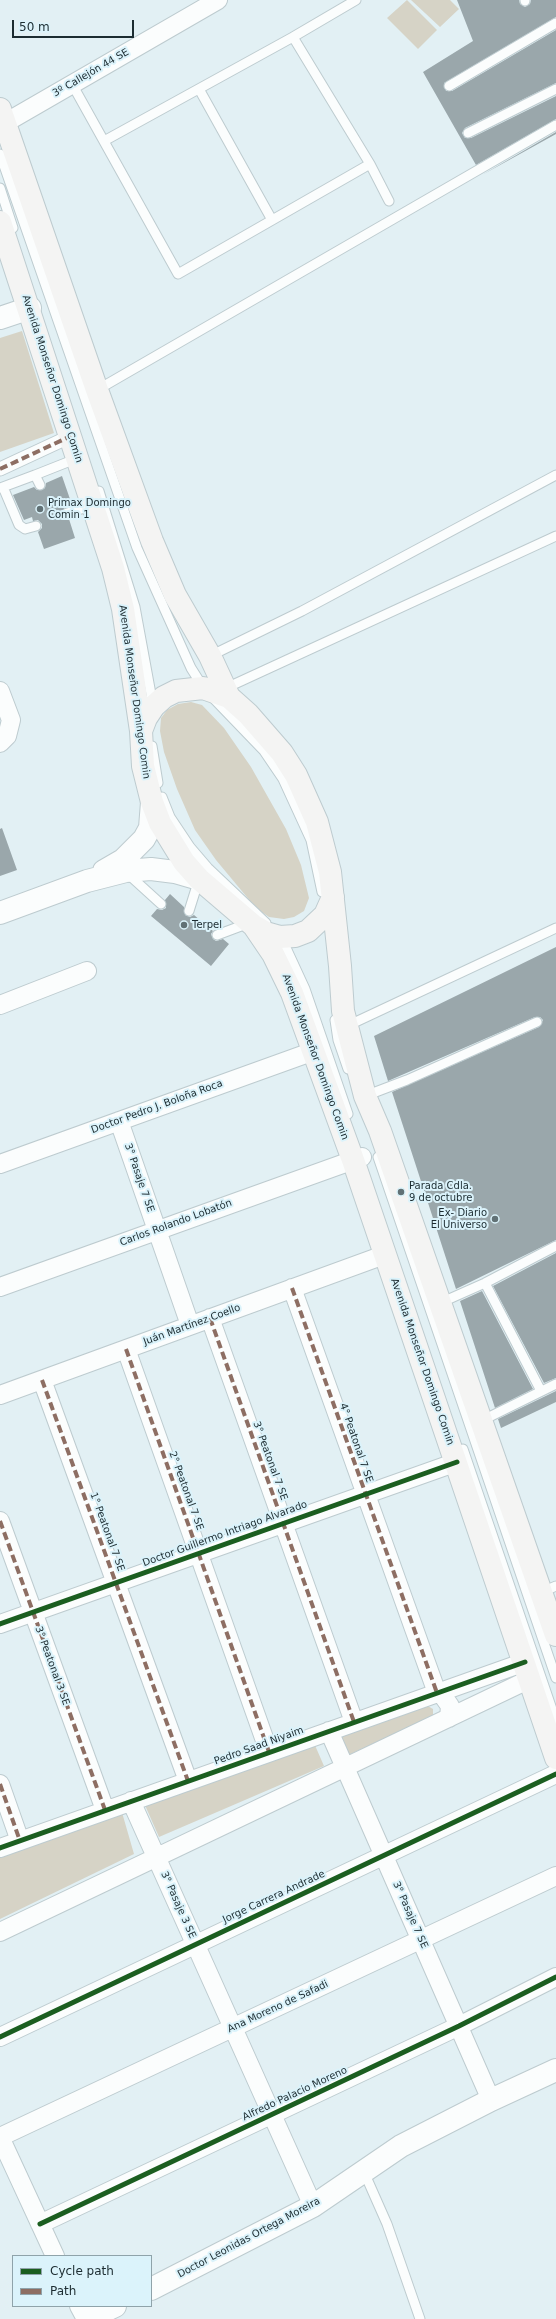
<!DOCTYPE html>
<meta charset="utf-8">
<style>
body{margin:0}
#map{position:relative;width:556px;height:2319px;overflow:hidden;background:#e2f0f4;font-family:"DejaVu Sans",sans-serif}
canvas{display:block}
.legend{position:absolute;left:12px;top:2255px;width:140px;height:52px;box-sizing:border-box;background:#dbf3fb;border:1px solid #8fa3aa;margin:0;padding:5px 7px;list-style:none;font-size:12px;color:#1c2c31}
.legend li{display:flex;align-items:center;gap:8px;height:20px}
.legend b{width:20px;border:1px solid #8fa3aa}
.scale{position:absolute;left:12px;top:20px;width:122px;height:18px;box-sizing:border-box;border:2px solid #1c2c31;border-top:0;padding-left:5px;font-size:12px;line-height:14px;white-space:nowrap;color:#1c2c31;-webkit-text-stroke:3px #dbf3fb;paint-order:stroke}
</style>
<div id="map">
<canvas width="556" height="2319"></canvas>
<ul class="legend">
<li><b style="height:5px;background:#1b5e20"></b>Cycle path</li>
<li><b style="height:5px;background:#8d6e63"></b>Path</li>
</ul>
<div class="scale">50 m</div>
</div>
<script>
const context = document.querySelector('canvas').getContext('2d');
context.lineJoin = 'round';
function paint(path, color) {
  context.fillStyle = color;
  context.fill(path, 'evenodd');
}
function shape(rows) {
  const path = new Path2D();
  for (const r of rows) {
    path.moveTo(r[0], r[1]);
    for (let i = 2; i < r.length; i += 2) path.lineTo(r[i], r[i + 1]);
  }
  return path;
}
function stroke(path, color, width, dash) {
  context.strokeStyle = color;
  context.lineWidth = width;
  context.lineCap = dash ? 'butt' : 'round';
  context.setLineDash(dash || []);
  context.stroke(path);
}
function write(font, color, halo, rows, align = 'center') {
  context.font = font + ' "DejaVu Sans",sans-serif';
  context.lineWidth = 4;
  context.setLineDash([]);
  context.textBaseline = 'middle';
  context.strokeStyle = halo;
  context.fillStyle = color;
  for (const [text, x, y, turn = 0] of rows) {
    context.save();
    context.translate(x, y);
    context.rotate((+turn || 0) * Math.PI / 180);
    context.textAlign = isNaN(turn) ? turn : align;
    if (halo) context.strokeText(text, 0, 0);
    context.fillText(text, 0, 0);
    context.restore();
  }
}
paint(shape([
 [407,0,437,30,418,49,387,18],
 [411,0,450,0,459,9,440,27],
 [22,331,54,433,0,452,0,338],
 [191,702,202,705,224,728,251,767,286,829,301,865,309,898,304,911,294,917,284,919,269,917,256,908,216,860,195,830,177,789,164,752,160,731,161,718,167,710,178,704],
 [426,1705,433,1709,433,1716,344,1757,337,1738],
 [314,1743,324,1766,159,1837,144,1803],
 [121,1809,134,1854,0,1919,0,1853]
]), '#d6d3c6');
paint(shape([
 [457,0,519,0,520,4,525,7,530,4,531,0,556,0,556,17,444,83,446,91,452,91,556,30,556,83,465,128,462,133,465,138,471,138,556,96,556,119,476,165,423,72,473,41],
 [556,132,556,134,482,175],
 [62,476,71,502,64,504,65,507,61,514,65,519,69,519,75,538,44,549,38,532,42,528,42,524,38,520,33,521,32,517,24,520,13,495,34,487,37,490,42,490,45,488,46,483],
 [2,828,17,870,0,876,0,829],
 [170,894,184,907,185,915,190,917,194,915,213,931,211,934,213,939,216,941,223,939,229,944,211,966,151,916,157,909,162,910,166,908,165,900],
 [556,947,556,1240,456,1289,392,1092,539,1027,543,1020,540,1017,535,1017,388,1081,374,1036],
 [556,1253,556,1378,544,1383,493,1286],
 [482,1291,533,1389,495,1408,460,1301],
 [556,1391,556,1402,501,1428,498,1419]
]), '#9aa7ab');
const service = shape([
 [525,0,525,1],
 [293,37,356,0],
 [72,84,178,274,370,164,293,37,104,141],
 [449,86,556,23],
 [199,89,272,220],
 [468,133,556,89],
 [0,154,137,548,191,668,203,687],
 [370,164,389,201],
 [0,188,13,228],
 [97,390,556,125],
 [40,485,35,475,78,458],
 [3,487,19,525,25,529,36,526],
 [0,488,35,475],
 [99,491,135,607,153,705],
 [67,513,92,506],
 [210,656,302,611,556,475],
 [226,688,556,536],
 [213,698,264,751,283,779,311,840,322,892],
 [152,746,158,783],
 [162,797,170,817,190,847,208,868,266,923],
 [128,874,161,904],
 [189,911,199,879],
 [217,935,249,923],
 [281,937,305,989,348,1114],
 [335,1020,338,1040,348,1069],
 [347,1026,556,928],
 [365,1096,407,1080,537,1022],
 [378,1157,556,1678],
 [485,1283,541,1391],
 [440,1303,485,1283,556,1246],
 [481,1421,556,1384],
 [463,1449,556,1721],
 [542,1592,556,1586],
 [364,2172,387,2224,420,2319]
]);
const pedestrian = shape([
 [0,469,71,436]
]);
const minor = shape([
 [5,123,218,0],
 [0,691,11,720,7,736,0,743],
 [0,1005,87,971],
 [119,1121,190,1325],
 [0,1164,314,1051],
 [0,1287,362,1157],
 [292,1288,437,1693,443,1696,450,1706,449,1718],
 [210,1318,354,1722],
 [126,1349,269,1752],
 [42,1380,188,1781],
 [0,1395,384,1255],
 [0,1521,105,1810],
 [0,1624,457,1462],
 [329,1731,491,2100],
 [0,1784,20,1841],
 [131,1801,313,2206],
 [0,1848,525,1662],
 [0,1932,530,1679],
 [0,2037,556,1774],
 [0,2137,556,1876],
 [0,2137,55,2256],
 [40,2224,459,2026,556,1977],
 [79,2306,86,2319]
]);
const tertiary = shape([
 [0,318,30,308],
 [104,871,123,860,144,839,150,828,152,802],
 [0,913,87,881,126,871,151,869,175,872,199,879],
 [151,2289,313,2206,401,2146,491,2100,556,2070],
 [88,2319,115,2306]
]);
const secondary = shape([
 [0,109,97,390,152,541,175,595,210,656,229,697,248,714,282,753,296,775,317,822,330,872,340,966,343,1011,365,1096,380,1131,556,1635],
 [0,222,113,568,123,609,141,731,143,766,152,802,160,823,184,862,199,879,254,926,273,954,292,993,353,1160,556,1758],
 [141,731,146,718,154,706,164,697,176,691,203,688,229,697],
 [254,926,266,933,280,937,295,936,308,931,325,915,333,897]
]);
stroke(service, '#bdcbcf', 11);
stroke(pedestrian, '#bdcbcf', 15);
stroke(minor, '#bdcbcf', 20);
stroke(tertiary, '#bdcbcf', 24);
stroke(secondary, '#bdcbcf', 24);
stroke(service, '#fbfdfd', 9);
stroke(pedestrian, '#fbfdfd', 13);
stroke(minor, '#fbfdfd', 18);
stroke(tertiary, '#fbfdfd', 22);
stroke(secondary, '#f4f4f3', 22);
stroke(shape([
 [0,469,71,436],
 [292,1288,437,1693],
 [210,1318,354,1722],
 [126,1349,269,1752],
 [42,1380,188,1781],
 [0,1521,105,1810],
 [0,1784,20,1841]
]), '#8d6e63', 4, [8, 4]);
stroke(shape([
 [0,1624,457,1462],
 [0,1848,525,1662],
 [0,2037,556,1774],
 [40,2224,459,2026,556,1977]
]), '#1b5e20', 5);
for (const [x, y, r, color] of [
 [40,509,4,"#617175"],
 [184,925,4,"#617175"],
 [401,1192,4,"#617175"],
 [495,1219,4,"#617175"]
]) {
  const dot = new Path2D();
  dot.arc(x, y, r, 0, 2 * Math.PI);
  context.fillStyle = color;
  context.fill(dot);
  stroke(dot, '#dbf3fb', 1.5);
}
write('10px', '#1c2c31', '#dbf3fb', [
 ["3º Callejón 44 SE",91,73,-30],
 ["Avenida Monseñor Domingo Comin",52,379,72],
 ["Avenida Monseñor Domingo Comin",134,692,82],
 ["Avenida Monseñor Domingo Comin",315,1057,70],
 ["Doctor Pedro J. Boloña Roca",157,1107,-20],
 ["3° Pasaje 7 SE",139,1178,71],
 ["Carlos Rolando Lobatón",176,1223,-20],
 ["Juán Martínez Coello",192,1325,-20],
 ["Avenida Monseñor Domingo Comin",422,1362,71],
 ["4° Peatonal 7 SE",356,1443,71],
 ["3° Peatonal 7 SE",270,1461,70],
 ["2° Peatonal 7 SE",186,1491,70],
 ["1° Peatonal 7 SE",107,1532,70],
 ["Doctor Guillermo Intriago Alvarado",225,1534,-20],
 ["3° Peatonal 3 SE",52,1666,70],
 ["Pedro Saad Niyaim",259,1746,-20],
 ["Jorge Carrera Andrade",274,1897,-25],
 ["3° Pasaje 3 SE",178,1905,66],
 ["3° Pasaje 7 SE",410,1915,66],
 ["Ana Moreno de Safadi",278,2007,-25],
 ["Alfredo Palacio Moreno",295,2094,-25],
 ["Doctor Leonidas Ortega Moreira",249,2238,-28]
]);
write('10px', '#1c2c31', '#dbf3fb', [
 ["Primax Domingo",48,503],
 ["Comin 1",48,515],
 ["Terpel",192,925],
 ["Parada Cdla.",409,1186],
 ["9 de octubre",409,1198],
 ["Ex- Diario",487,1213,"right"],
 ["El Universo",487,1225,"right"]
], 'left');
</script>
